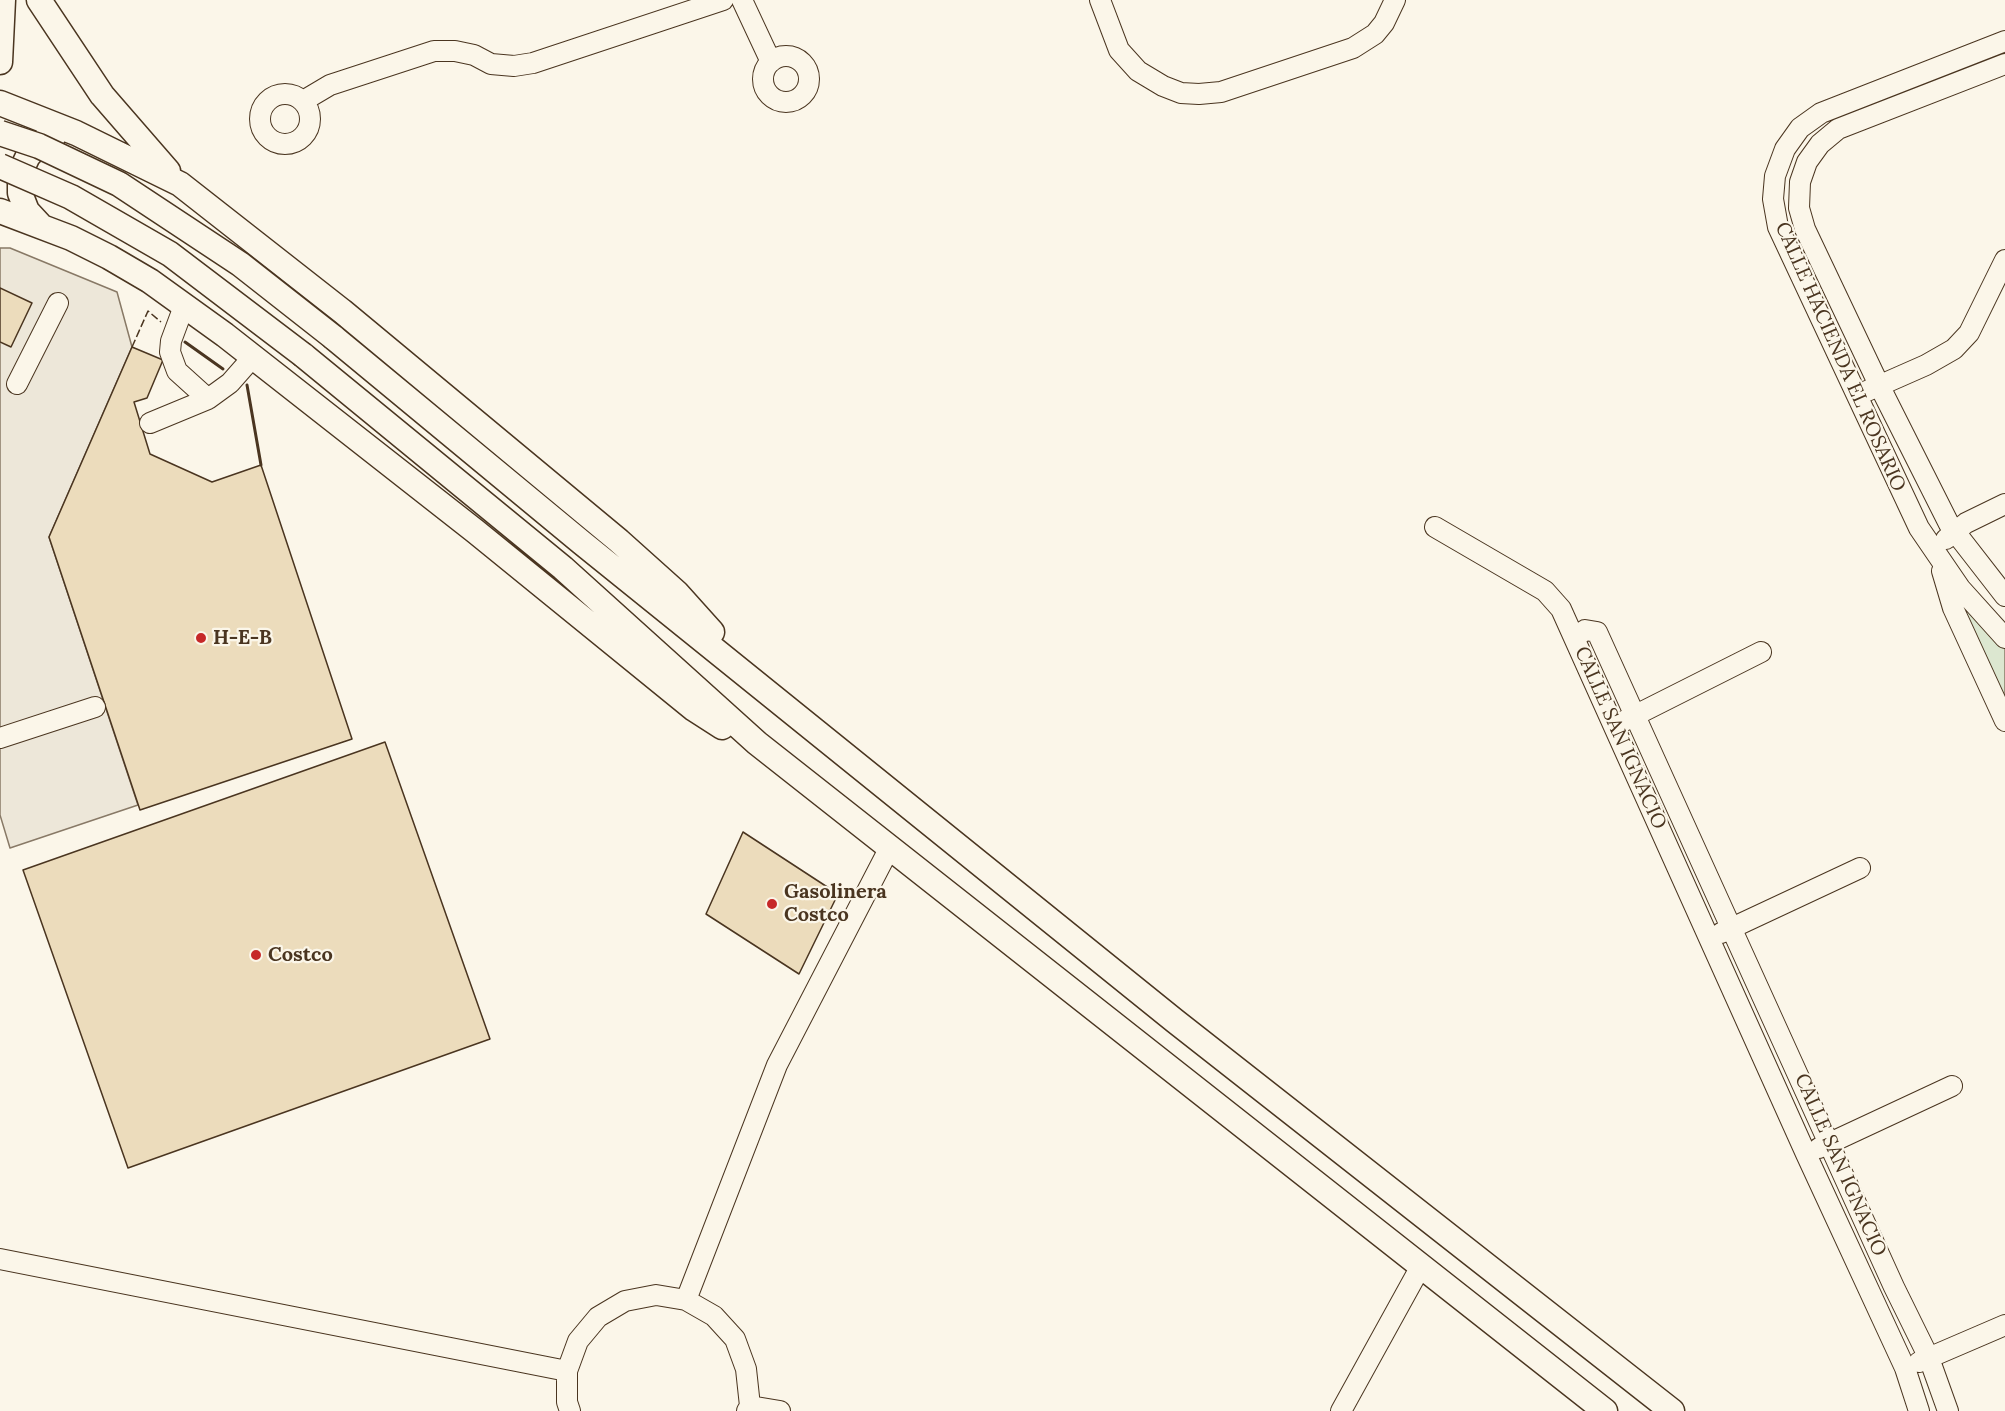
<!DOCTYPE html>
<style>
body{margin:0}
canvas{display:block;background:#fbf6e9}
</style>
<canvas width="2005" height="1411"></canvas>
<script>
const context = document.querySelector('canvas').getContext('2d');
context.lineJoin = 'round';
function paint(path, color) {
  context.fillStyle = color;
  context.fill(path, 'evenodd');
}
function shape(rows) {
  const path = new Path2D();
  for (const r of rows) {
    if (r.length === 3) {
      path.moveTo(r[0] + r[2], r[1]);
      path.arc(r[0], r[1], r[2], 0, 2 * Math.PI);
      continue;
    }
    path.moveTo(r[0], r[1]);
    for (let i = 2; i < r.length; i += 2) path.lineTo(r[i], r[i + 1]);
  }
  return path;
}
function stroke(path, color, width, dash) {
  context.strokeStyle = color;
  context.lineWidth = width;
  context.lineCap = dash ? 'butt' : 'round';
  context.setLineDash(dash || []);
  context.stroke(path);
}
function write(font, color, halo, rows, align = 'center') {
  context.font = font + ' Lora,serif';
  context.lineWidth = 4.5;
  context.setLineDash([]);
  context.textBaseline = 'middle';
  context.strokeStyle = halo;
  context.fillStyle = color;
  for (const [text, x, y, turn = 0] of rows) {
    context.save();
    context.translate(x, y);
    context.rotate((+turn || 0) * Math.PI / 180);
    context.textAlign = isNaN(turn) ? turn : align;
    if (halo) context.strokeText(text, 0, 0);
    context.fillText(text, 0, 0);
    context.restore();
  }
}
const green = shape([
 [1952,588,2005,648,2005,702,1952,588]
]);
paint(green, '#dce7d0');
stroke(green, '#887966', 1.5);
const parking = shape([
 [0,248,10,248,117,292,132,347,49,537,138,805,10,848,0,815,0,248]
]);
paint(parking, '#ede7d9');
stroke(parking, '#887966', 1.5);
const building = shape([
 [0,288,32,303,11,347,0,342,0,288],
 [132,347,163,360,147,398,134,402,150,454,212,482,261,465,352,739,140,810,49,537,132,347],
 [385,742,490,1039,128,1168,23,870,385,742],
 [743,832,838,894,799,974,706,914,743,832]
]);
paint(building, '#ecdcbc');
stroke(building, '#4a3520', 1.5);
const minor = shape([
 [742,0,771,62],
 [1100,0,1119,50,1138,71,1163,86,1181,93,1199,94,1221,92,1353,48,1375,34,1384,23,1395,0],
 [2005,41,1821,113,1800,128,1785,149,1775,176,1773,199,1778,227,1919,528,1960,588,2005,638],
 [786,79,23],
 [2005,64,1838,129,1820,144,1807,162,1800,182,1799,208,1805,229,1879,385,1949,524,2005,596],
 [285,119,25],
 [303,101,330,85,434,51,455,51,474,55,491,64,514,66,533,63,723,0],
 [184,306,171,341,170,352,177,371,208,399,230,383,252,358],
 [17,384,58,303],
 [1867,391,1926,365,1954,349,1969,333,2005,260],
 [150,423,208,399],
 [1435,527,1545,591,1561,609,1806,1154,1905,1368,1919,1411],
 [1946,539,1966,523,2005,504],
 [1942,571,1953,608,2005,721],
 [1575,638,1585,630,1597,632,1894,1287,1929,1358,1948,1411],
 [1624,721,1761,652],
 [0,738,95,707],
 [1721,933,1860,868],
 [1819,1148,1952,1086],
 [0,1259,567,1371],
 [686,1300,777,1065,890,847],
 [1919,1362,2005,1325],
 [750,1406,780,1411],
 [570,1411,567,1402,567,1371,578,1341,598,1317,625,1301,656,1295,686,1300,714,1316,735,1339,746,1369,750,1406,747,1411],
 [1341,1411,1421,1266]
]);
const major = shape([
 [39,0,102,95,168,171],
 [0,62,3,0],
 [0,103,76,133,180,184,342,311,619,541,677,593,712,632],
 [0,211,71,238,109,257,150,281,225,335,475,531,694,709,722,727],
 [40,225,27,211,20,193,20,173,28,156,41,142,53,137],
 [333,337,581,542,1175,1021,1672,1411],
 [303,355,563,568,757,743,1605,1411]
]);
stroke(minor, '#4a3520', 22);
stroke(major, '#4a3520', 27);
stroke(minor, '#fbf6e9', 20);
stroke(major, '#fbf6e9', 24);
const majorBridge = shape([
 [0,133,39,146,119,184,240,264,333,337],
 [0,166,71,197,170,254,303,355]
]);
stroke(majorBridge, '#4a3520', 27, []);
stroke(majorBridge, '#fbf6e9', 24);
stroke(shape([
 [132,347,148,311,161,322]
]), '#4a3520', 1.5, [8, 3]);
stroke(shape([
 [185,342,223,369],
 [247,385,261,465]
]), '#4a3520', 3);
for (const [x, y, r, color] of [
 [201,638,6,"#c62828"],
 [772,904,6,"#c62828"],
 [256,955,6,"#c62828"]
]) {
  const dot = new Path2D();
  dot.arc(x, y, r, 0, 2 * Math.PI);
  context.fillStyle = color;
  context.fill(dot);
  stroke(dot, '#fbf6e9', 2);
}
write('20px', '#4a3520', '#fbf6e9', [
 ["CALLE HACIENDA EL ROSARIO",1840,357,66],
 ["CALLE SAN IGNACIO",1620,738,66],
 ["CALLE SAN IGNACIO",1840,1165,66]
]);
write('bold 20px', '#4a3520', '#fbf6e9', [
 ["H-E-B",213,638],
 ["Gasolinera",784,892],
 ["Costco",784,915],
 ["Costco",268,955]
], 'left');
</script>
